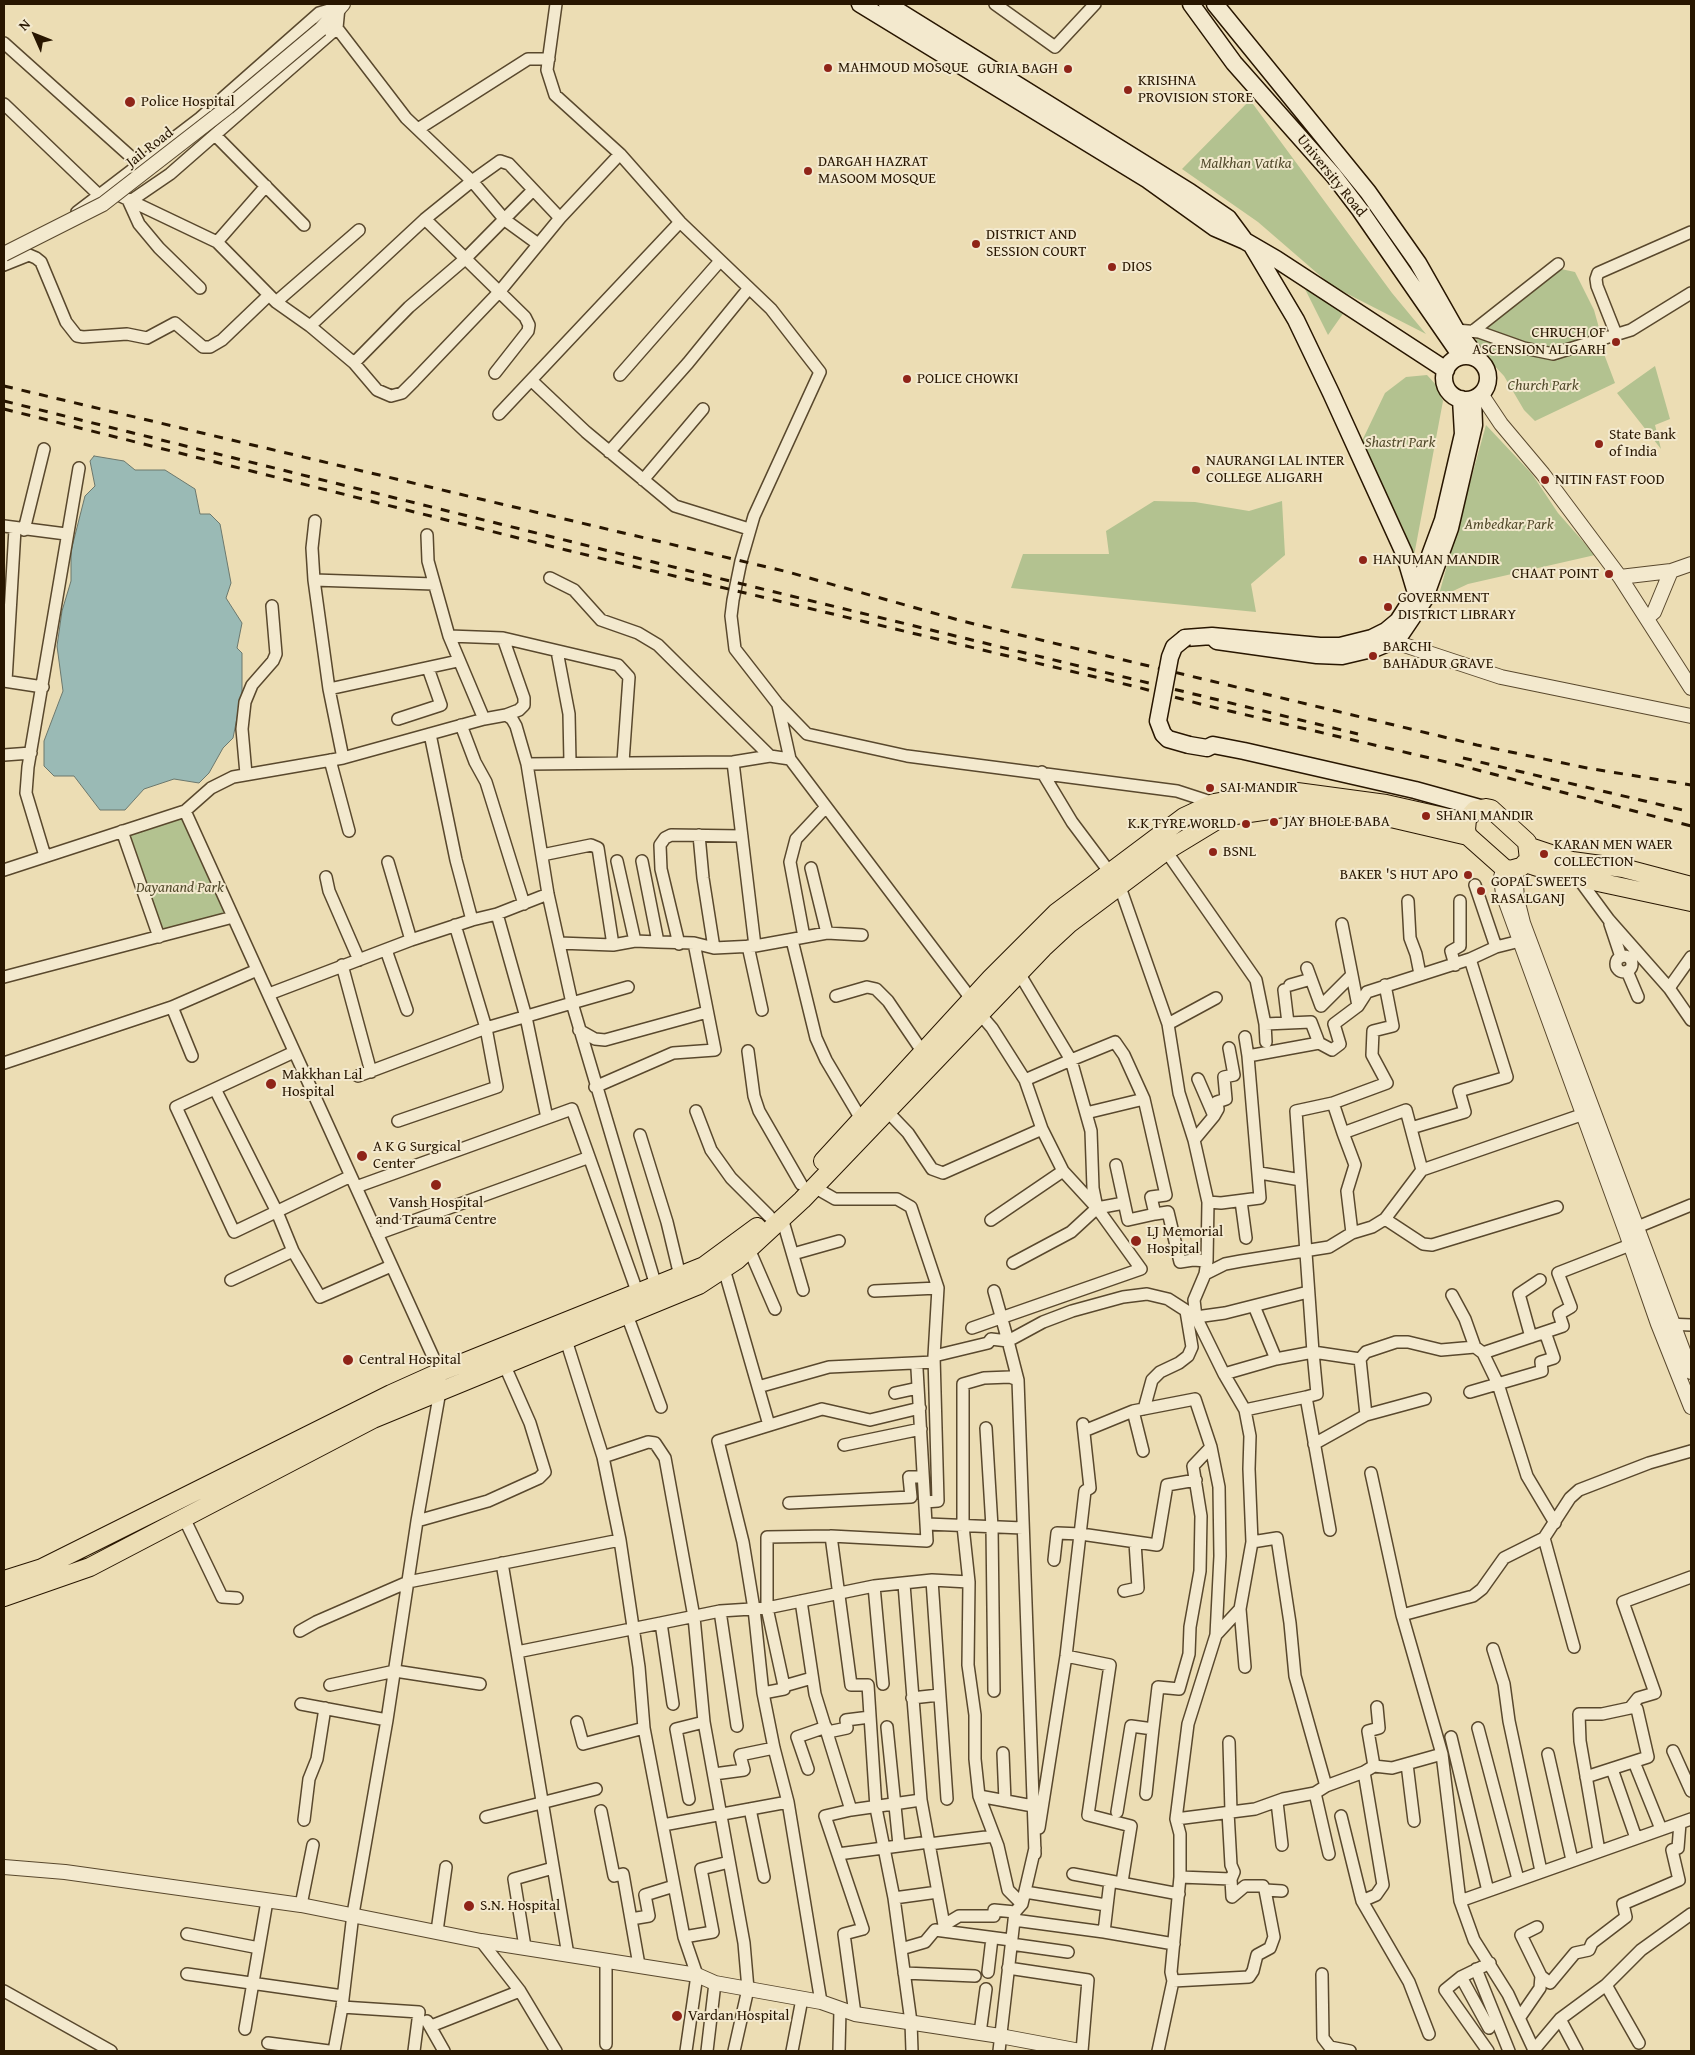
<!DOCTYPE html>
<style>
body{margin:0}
#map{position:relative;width:1695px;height:2055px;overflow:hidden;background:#ecddb4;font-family:"Gentium Book Plus",serif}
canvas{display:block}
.frame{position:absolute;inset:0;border:5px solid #281600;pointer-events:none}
.north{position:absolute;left:10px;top:10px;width:50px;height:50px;-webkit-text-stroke:4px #f3e9ce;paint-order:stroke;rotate:314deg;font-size:14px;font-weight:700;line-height:20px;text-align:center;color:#281600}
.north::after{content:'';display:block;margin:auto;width:18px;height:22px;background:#281600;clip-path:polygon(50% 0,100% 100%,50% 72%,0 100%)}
</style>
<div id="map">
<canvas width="1695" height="2055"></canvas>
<div class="frame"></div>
<div class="north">N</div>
</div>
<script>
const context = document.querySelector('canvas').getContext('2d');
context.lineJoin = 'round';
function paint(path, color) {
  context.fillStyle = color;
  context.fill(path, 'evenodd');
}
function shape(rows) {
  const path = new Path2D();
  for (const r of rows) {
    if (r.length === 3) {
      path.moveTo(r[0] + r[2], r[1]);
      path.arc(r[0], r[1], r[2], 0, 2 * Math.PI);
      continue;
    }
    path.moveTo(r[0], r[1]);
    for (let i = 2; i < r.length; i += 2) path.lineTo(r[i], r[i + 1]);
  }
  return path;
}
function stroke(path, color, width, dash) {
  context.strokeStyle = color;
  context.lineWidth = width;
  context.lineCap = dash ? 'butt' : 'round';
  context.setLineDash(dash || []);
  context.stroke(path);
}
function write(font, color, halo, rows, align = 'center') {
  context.font = font + ' "Gentium Book Plus",serif';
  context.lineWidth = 4;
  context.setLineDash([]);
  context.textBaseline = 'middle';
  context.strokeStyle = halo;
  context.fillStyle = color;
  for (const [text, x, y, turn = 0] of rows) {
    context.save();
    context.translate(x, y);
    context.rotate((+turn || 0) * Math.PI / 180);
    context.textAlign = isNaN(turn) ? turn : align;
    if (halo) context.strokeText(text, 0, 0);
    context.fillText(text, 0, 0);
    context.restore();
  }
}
paint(shape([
 [1250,100,1392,293,1426,334,1332,286,1258,222,1182,169],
 [1561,269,1575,272,1594,310,1601,335,1552,349,1487,332,1486,327],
 [1303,285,1347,308,1328,335],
 [1477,337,1552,359,1601,346,1615,383,1535,421,1524,410,1504,376,1475,345],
 [1655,366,1670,419,1655,425,1661,449,1617,393],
 [1427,375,1437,386,1443,401,1413,561,1404,530,1361,443,1385,393,1406,377],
 [1486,425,1532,474,1558,513,1595,555,1468,584,1438,598],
 [1154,501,1195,502,1249,511,1282,501,1285,555,1251,584,1256,612,1011,588,1023,554,1109,554,1106,531],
 [183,816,228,914,161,933,126,834]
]), '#b3c290');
const water = shape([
 [94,456,124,461,135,470,165,470,195,489,200,514,210,514,220,524,231,583,226,598,242,623,237,648,242,653,242,693,233,738,223,748,209,773,199,783,174,779,144,789,125,810,100,810,74,776,54,776,44,766,44,741,63,691,57,646,62,611,71,581,71,551,85,496,95,486,90,461,94,456]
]);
paint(water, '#9abab5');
stroke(water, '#6c786d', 1);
const minor = shape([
 [556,4,547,70,555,95,620,154,680,222,771,309,820,372,754,516,741,561,733,600,731,616,735,649,777,703,807,734,907,756,1177,791,1214,803],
 [995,4,1055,47,1095,4],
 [337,28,406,118,472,181,505,220,538,244],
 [4,43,140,165],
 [4,104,100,196],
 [418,129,528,59,549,59],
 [215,135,304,225],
 [108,190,217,242,276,302,310,326,354,363,377,390,391,396,402,393,414,381,500,291,560,218,620,154],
 [77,212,200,118,319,13,339,7,337,28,170,174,129,202,139,224,159,248,200,288],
 [425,219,525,317,529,325,528,331,495,373],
 [217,242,266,186],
 [4,265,29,255,36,258,41,262,66,322,77,336,83,337,127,334,147,338,175,323,203,347,210,347,222,340,269,295],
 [276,302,359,230],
 [310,326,425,219,472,181,500,161,509,164,560,218],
 [1456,330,1479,332,1524,348,1553,354,1631,330,1691,293],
 [1473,331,1558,264],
 [1616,334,1597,286,1596,279,1598,273,1691,232],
 [354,363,409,307,465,259,533,190],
 [620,375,720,261],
 [531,380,586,432,675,506,749,529],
 [499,414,680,222],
 [609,452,688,363,749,288],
 [643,480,703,409],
 [315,521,312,548,314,580,329,689,343,758],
 [4,526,66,534],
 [24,530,44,449],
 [550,578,574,590,601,620,638,633,658,645,770,756],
 [314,580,434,584],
 [449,636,503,638,618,665,629,677,623,762],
 [503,638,524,698,524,705,519,710,506,715],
 [557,651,569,714,570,762],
 [4,681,43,687],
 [6,681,15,529],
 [329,689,458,661],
 [778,705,790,759],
 [398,719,441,705,428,668],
 [484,719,506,715,512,719,516,726,527,764,548,894,572,1003,628,987],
 [461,725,475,762,486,782,524,904],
 [430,734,456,860,472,920],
 [4,755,31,753],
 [330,760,349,831],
 [527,764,733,762,770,756,790,759,972,1000],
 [1042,772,1072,822,1111,874],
 [246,774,242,729,245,702,252,685,273,661,276,654,272,606],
 [185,811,211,788,233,777,343,758,484,719,449,636,428,561,427,535],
 [122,831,159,937],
 [699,835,703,878,714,948],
 [1166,851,1256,980,1265,1024],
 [542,855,591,845,598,848,613,945],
 [45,856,26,793,28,767,79,468],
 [617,861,635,941],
 [642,861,658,942],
 [388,862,411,940],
 [811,868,827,933],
 [4,870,185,811,440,1372,440,1391,417,1521,387,1720,353,1914,342,2007,334,2051],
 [326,877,329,891,359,960],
 [1578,878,1609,920,1669,988,1691,957],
 [1120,887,1168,1024,1179,1093,1194,1140,1208,1202,1207,1261,1205,1274,1194,1300,1196,1317,1224,1374,1276,1359,1313,1352,1317,1394,1306,1397,1330,1530],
 [1408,901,1410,938,1416,954,1420,974],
 [497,914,526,1017,547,1118],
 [1342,924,1352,975],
 [1610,924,1621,957],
 [804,937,790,862,796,839,825,808],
 [792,940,816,1038,826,1060,861,1119],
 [559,943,613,945,635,941,658,942,694,943,714,948,755,946,733,762],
 [679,944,661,869,660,845,665,838,671,835,742,836],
 [748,946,762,1010],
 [755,946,827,933,862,935],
 [1496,947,1520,941],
 [386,950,407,1010],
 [1624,964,8],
 [1470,959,1496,947,1475,885],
 [342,965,371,1072],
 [1455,965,1451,951,1460,946,1460,901],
 [1307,968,1321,1006,1352,975,1358,1006],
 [1627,971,1638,997],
 [1019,973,1071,1060,1115,1042,1124,1055,1144,1099,1166,1195,1151,1197,1155,1214,1168,1212,1180,1262,1193,1260,1207,1261],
 [4,977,233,917],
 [1290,985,1311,979],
 [1669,988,1691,1020],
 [1284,990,1288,1023],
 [269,994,411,940,472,920,497,914,548,894],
 [836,996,867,987,876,989,888,1001,924,1054],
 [172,1007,192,1056],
 [1168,1024,1216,998],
 [579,1030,595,1039,605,1040,707,1012],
 [1245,1037,1248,1056],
 [1266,1042,1265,1024,1311,1022,1319,1043],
 [748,1051,754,1096,759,1111,801,1184],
 [294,1052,176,1107,234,1232,351,1176],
 [4,1063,172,1007,257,970],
 [358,1076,486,1028,572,1003,656,1286],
 [1025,1080,1071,1060,1091,1131,1093,1188,1097,1208,1124,1203],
 [595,1087,673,1053,715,1050,694,943],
 [215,1089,277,1212,293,1251],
 [1333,1103,1387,1083,1372,1055,1373,1031,1393,1026,1385,985],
 [696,1111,711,1150,731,1178,769,1216],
 [887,1111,908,1133,932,1169,943,1173,1042,1129],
 [1086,1113,1144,1099],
 [1214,1116,1218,1109,1217,1102,1226,1099,1224,1077,1234,1075,1229,1048],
 [398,1121,497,1087,486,1028,455,925],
 [640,1135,667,1222,680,1276],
 [1194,1140,1214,1116,1198,1079],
 [1116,1165,1128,1220,1155,1214],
 [1260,1173,1301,1180],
 [356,1187,572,1109,638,1294],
 [814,1187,835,1199,897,1199,911,1207,938,1288,934,1356,938,1501,925,1502],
 [1241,1201,1246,1238],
 [1208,1202,1221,1203,1260,1198,1248,1056,1319,1043,1332,1050,1340,1044,1334,1024,1358,1006,1367,992,1470,959,1507,1077,1459,1091,1465,1112,1411,1128],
 [782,1218,803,1290],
 [1385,1219,1423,1244,1432,1245,1557,1207],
 [991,1220,1063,1171],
 [1630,1230,1691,1205],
 [1352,1233,1372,1227,1385,1219,1422,1170],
 [377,1234,587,1158],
 [749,1249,775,1309],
 [793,1254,839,1241],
 [1013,1263,1071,1232,1097,1208],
 [724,1269,769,1425],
 [1205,1274,1225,1264,1241,1261,1329,1247,1352,1233,1347,1191,1355,1165,1343,1133],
 [231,1280,293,1251,320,1297,391,1266],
 [874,1291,938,1288],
 [1452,1295,1465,1319,1475,1347],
 [1254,1306,1276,1359],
 [627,1315,661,1407],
 [1666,1324,1691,1325],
 [972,1328,1141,1269,1097,1208,1063,1171,1042,1129,1025,1080,992,1028,980,1014],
 [1531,1337,1519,1294,1540,1280],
 [566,1340,603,1457,620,1540,639,1667,644,1728,684,1937,697,1975,686,2051],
 [1483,1353,1498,1384,1527,1476,1555,1523],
 [934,1356,988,1343,991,1339,1008,1341,994,1291],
 [1360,1359,1313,1352,1296,1111,1333,1103,1343,1133,1406,1110,1422,1170,1584,1114],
 [1018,1380,1010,1377,984,1378,963,1384,963,1526,969,1582,968,1665,975,1715,975,1759,979,1796,998,1846,1008,1890,1022,1904],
 [758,1387,829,1367,934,1362],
 [1470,1392,1542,1371,1541,1362,1554,1358,1545,1332],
 [895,1393,918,1388],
 [1144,1409,1152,1380,1160,1372,1179,1363,1188,1356,1192,1347,1186,1311],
 [1245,1410,1306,1397],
 [1366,1415,1425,1399],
 [986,1428,992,1527,994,1691],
 [1084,1431,1133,1411],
 [1314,1444,1366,1415,1360,1359,1366,1352,1396,1342,1408,1342,1441,1350,1475,1347,1483,1353,1563,1326,1559,1314,1571,1307,1558,1273,1630,1245],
 [844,1445,921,1429],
 [1143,1451,1133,1411,1195,1399,1211,1447,1219,1487,1220,1556,1216,1635,1188,1724,1176,1819,1180,1834,1180,1877,1171,1972,1173,1981,1249,1977,1253,1971,1257,1955,1270,1948,1274,1937,1265,1890],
 [603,1457,648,1442,655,1443,665,1458,694,1617,704,1722,744,1943,748,1989,734,2051],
 [1371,1473,1402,1615,1442,1754],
 [789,1503,911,1497,909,1477,923,1477],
 [184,1518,222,1597,237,1598],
 [417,1521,488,1501,539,1478,545,1472,530,1423,504,1364],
 [927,1524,1023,1528],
 [831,1536,851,1685,868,1685,876,1808,894,1898,911,2022,912,2051],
 [1544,1538,1574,1647],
 [1252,1542,1277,1538,1290,1623,1295,1676,1326,1786],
 [1054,1560,1057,1533,1081,1534,1157,1545,1167,1485,1196,1480],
 [502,1563,568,1955],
 [932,1580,947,1799],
 [904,1584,921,1800,944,1925,959,1916,994,1916,994,1910,1015,1912],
 [874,1586,883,1684],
 [1124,1591,1138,1588,1135,1542],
 [801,1601,815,1694,851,1810,825,1816,863,1929,844,1934,855,2014],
 [1240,1609,1245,1667],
 [720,1611,737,1726],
 [1402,1615,1473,1596,1482,1589,1504,1558,1544,1538,1570,1498,1579,1490,1649,1463,1691,1451],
 [300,1631,316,1622,408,1582,620,1540],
 [1216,1635,1240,1609,1252,1542,1249,1469,1250,1436,1245,1410,1224,1374],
 [1493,1649,1504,1684,1509,1721,1541,1871],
 [517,1652,661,1623],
 [1066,1656,1110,1665,1088,1815,1131,1826,1122,1882],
 [330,1685,395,1671,480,1684],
 [784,1686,767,1608,767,1537,831,1536,927,1541,917,1369],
 [763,1693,784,1689,784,1686,812,1678],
 [912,1698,939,1695],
 [301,1704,387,1720],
 [673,1704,661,1623,720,1611,767,1608,874,1586,932,1580,969,1582],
 [577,1722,583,1744,644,1728],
 [887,1727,899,1845],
 [1478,1728,1518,1879],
 [828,1732,847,1728,846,1720,870,1717],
 [1451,1737,1488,1891],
 [1229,1742,1231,1812],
 [1673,1751,1691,1791],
 [1003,1753,1005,1801],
 [1548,1754,1572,1860],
 [1634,1762,1661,1829],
 [1407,1764,1414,1821],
 [1374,1766,1368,1731,1379,1728,1377,1707],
 [808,1769,797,1737,826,1727],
 [1612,1769,1636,1838],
 [714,1774,744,1770,740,1755,774,1748],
 [1586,1777,1648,1757,1637,1709],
 [1315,1793,1329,1854],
 [1146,1794,1153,1729],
 [979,1796,1033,1806],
 [689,1799,676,1729,704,1722],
 [1277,1802,1282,1845],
 [750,1809,764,1877],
 [851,1810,921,1800],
 [601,1811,614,1876,623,1874,639,1965],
 [1117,1812,1131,1726,1153,1729,1158,1687,1179,1689,1189,1654,1190,1627,1200,1571,1201,1516,1193,1466,1211,1447],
 [1228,1812,1231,1865,1234,1872,1231,1879],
 [1341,1816,1362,1901,1409,1982,1429,2034],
 [486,1817,596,1789],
 [1176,1819,1255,1809,1283,1799,1315,1793,1326,1786,1364,1772,1374,1766,1392,1768,1442,1754,1460,1901,1691,1819],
 [304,1820,309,1779,317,1759,325,1708],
 [663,1825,788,1802],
 [1039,1828,1066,1656,1085,1491,1090,1488,1083,1424],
 [929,1844,994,1836],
 [1599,1851,1580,1741,1579,1714,1602,1714,1630,1708,1638,1698,1655,1693,1623,1602,1691,1577],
 [838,1854,929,1842],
 [1035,1854,1018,1380,1008,1341,1043,1322,1072,1311,1123,1297,1147,1294,1168,1299,1196,1317,1225,1313,1308,1292],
 [1073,1874,1179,1894],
 [1180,1877,1231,1879,1232,1897,1245,1886,1263,1886,1265,1890,1282,1891],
 [1025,1892,1106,1905],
 [894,1898,938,1892],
 [1362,1901,1376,1895,1383,1885,1364,1772],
 [1460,1901,1474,1940,1508,1994,1534,2050],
 [301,1905,313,1845],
 [631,1919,649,1916,645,1895,674,1886],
 [1014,1920,1104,1932,1110,1881],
 [437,1931,446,1867],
 [1104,1932,1174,1944],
 [187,1934,259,1948],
 [684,1937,713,1932,701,1869,729,1862],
 [481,1941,520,1991,556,2051],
 [1011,1944,1068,1952],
 [525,1947,514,1879,553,1868],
 [901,1949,925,1942,935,1930,1011,1940],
 [606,1960,606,2044],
 [1008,1968,1088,1980,1082,2051],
 [1476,1969,1509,2051],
 [988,1972,992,1938],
 [904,1973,975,1976],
 [187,1974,343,1996],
 [1322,1974,1323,2038,1330,2047,1350,2051],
 [1541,1976,1550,1983,1575,1953,1589,1950,1592,1943,1626,1917,1623,1904,1679,1880,1672,1850,1678,1848,1680,1823],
 [1461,1977,1489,2028],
 [1606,1985,1639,2043],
 [4,1991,111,2051],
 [821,2002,788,1802,774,1748,763,1693,754,1609,743,1542,718,1441,822,1409,870,1420,920,1408],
 [342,2007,419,2012,414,2051],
 [1520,2017,1540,1988,1541,1976,1521,1935,1537,1927],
 [1560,2019,1577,2051],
 [427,2021,444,2051],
 [431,2026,520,1991],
 [245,2029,267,1901],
 [980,2033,986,1989],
 [268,2043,329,2051],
 [707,2051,715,1983],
 [792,2051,802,1999],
 [839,2051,840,2010],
 [999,2051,1015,1912,1022,1904,1035,1848],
 [1158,2051,1173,1981],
 [1488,2051,1445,1990,1461,1977,1490,1963],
 [1533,2051,1560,2019,1606,1985,1641,1950,1691,1914]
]);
const tertiary = shape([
 [321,29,343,4],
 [1481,394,1501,424,1543,474,1620,577,1691,688],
 [1620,577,1671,571,1691,564],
 [1647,618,1654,612,1671,571],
 [1392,641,1501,677,1691,716],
 [1504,868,1501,877,1503,894,1626,1232,1658,1324,1691,1407],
 [1515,869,1517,899,1523,923,1691,1372],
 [4,1867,65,1872,301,1905,481,1941,697,1975,715,1983,821,2002,855,2014,1000,2036,1080,2051]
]);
const secondary = shape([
 [860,4,1148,180,1215,228,1245,241,1276,259,1446,370],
 [887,4,1190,192,1228,218,1245,241],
 [1191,4,1234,63,1334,176,1360,210,1461,356],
 [1215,4,1368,192,1418,263,1456,330,1478,358],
 [1252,246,1296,320,1331,393,1404,553,1416,593],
 [1466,378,22],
 [1461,399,1463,434,1443,520,1416,593,1398,621,1386,631,1372,638,1340,646,1320,646,1212,636,1217,641,1317,655,1342,656,1376,648,1388,643,1401,634,1424,600,1450,528,1474,425,1473,399],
 [1185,638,1212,636],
 [1189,745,1207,748,1213,745,1244,751,1415,790,1480,808]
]);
const primary = shape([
 [1486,808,1491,809,1527,842,1529,860,1521,867,1510,870,1504,868,1468,836,1466,830,1467,819,1475,810,1486,808],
 [1530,847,1572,861,1623,868,1691,886],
 [1525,863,1556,873,1691,902],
 [823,1161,991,978,1056,913,1184,817,1214,803,1258,795,1297,792,1386,804,1466,822],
 [4,1580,42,1568,391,1394,440,1372,704,1266,757,1227],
 [4,1597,90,1567,373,1419,699,1285,737,1260,802,1200,1043,948,1070,923,1166,851,1222,817,1290,807,1378,815,1468,836]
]);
stroke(minor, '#59482d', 14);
stroke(tertiary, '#59482d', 16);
stroke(secondary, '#281600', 19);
stroke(primary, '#281600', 20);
stroke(minor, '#f3e9ce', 11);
stroke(tertiary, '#f3e9ce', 14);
stroke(secondary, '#f3e9ce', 16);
stroke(primary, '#ecddb4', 18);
stroke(shape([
 [4,386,788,572,962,621,1477,745,1587,768,1691,785],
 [4,401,738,583,1358,734],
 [4,409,566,550,1137,687,1204,705,1451,763,1691,826],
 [1463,758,1691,812]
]), '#281600', 3, [9, 9]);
const tertiaryBridge = shape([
 [4,254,103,204,228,107,321,29]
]);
const secondaryBridge = shape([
 [1185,638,1174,647,1170,657,1158,721,1163,734,1168,739,1189,745]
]);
stroke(tertiaryBridge, '#59482d', 16, []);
stroke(secondaryBridge, '#281600', 19, []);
stroke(tertiaryBridge, '#f3e9ce', 14);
stroke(secondaryBridge, '#f3e9ce', 16);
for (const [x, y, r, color] of [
 [828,68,5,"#8f2418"],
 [1068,69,5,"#8f2418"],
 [1128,90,5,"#8f2418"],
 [130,102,6,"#8f2418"],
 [808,171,5,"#8f2418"],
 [976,244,5,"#8f2418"],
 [1112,267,5,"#8f2418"],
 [1616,342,5,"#8f2418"],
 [907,379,5,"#8f2418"],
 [1599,444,5,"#8f2418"],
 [1196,470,5,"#8f2418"],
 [1545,480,5,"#8f2418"],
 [1363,560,5,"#8f2418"],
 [1609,574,5,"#8f2418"],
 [1388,607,5,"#8f2418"],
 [1373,656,5,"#8f2418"],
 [1210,788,5,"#8f2418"],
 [1426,816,5,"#8f2418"],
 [1274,822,5,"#8f2418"],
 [1246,824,5,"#8f2418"],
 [1213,852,5,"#8f2418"],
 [1544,854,5,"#8f2418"],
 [1468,875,5,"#8f2418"],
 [1481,891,5,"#8f2418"],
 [271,1084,6,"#8f2418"],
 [362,1156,6,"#8f2418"],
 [436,1185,6,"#8f2418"],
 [1136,1241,6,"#8f2418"],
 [348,1360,6,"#8f2418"],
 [469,1906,6,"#8f2418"],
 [677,2016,6,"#8f2418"]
]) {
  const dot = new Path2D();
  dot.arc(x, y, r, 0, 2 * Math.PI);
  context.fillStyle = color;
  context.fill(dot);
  stroke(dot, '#f3e9ce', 2);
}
write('15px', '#281600', '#f3e9ce', [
 ["MAHMOUD MOSQUE",838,68],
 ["GURIA BAGH",1058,69,"right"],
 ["KRISHNA",1138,81],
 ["PROVISION STORE",1138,98],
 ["Police Hospital",141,102],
 ["DARGAH HAZRAT",818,162],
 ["MASOOM MOSQUE",818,179],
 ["DISTRICT AND",986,235],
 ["SESSION COURT",986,252],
 ["DIOS",1122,267],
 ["CHRUCH OF",1606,333,"right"],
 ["ASCENSION ALIGARH",1606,350,"right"],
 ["POLICE CHOWKI",917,379],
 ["State Bank",1609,435],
 ["of India",1609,452],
 ["NAURANGI LAL INTER",1206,461],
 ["COLLEGE ALIGARH",1206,478],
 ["NITIN FAST FOOD",1555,480],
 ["HANUMAN MANDIR",1373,560],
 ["CHAAT POINT",1599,574,"right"],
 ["GOVERNMENT",1398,598],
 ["DISTRICT LIBRARY",1398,615],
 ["BARCHI",1383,647],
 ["BAHADUR GRAVE",1383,664],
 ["SAI MANDIR",1220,788],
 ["SHANI MANDIR",1436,816],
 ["JAY BHOLE BABA",1284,822],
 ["K.K TYRE WORLD",1236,824,"right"],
 ["KARAN MEN WAER",1554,845],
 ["COLLECTION",1554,862],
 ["BSNL",1223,852],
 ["BAKER 'S HUT APO",1458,875,"right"],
 ["GOPAL SWEETS",1491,882],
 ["RASALGANJ",1491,899],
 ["Makkhan Lal",282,1075],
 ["Hospital",282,1092],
 ["A K G Surgical",373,1147],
 ["Center",373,1164],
 ["Vansh Hospital",436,1203,"center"],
 ["and Trauma Centre",436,1220,"center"],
 ["LJ Memorial",1147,1232],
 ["Hospital",1147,1249],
 ["Central Hospital",359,1360],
 ["S.N. Hospital",480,1906],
 ["Vardan Hospital",688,2016]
], 'left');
write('15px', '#281600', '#f3e9ce', [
 ["Jail Road",150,148,-38],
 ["University Road",1331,176,51]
]);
write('italic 15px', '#524a2b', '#f3e9ce', [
 ["Malkhan Vatika",1246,164],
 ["Church Park",1543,386],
 ["Shastri Park",1400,443],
 ["Ambedkar Park",1509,525],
 ["Dayanand Park",180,888]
]);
</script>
